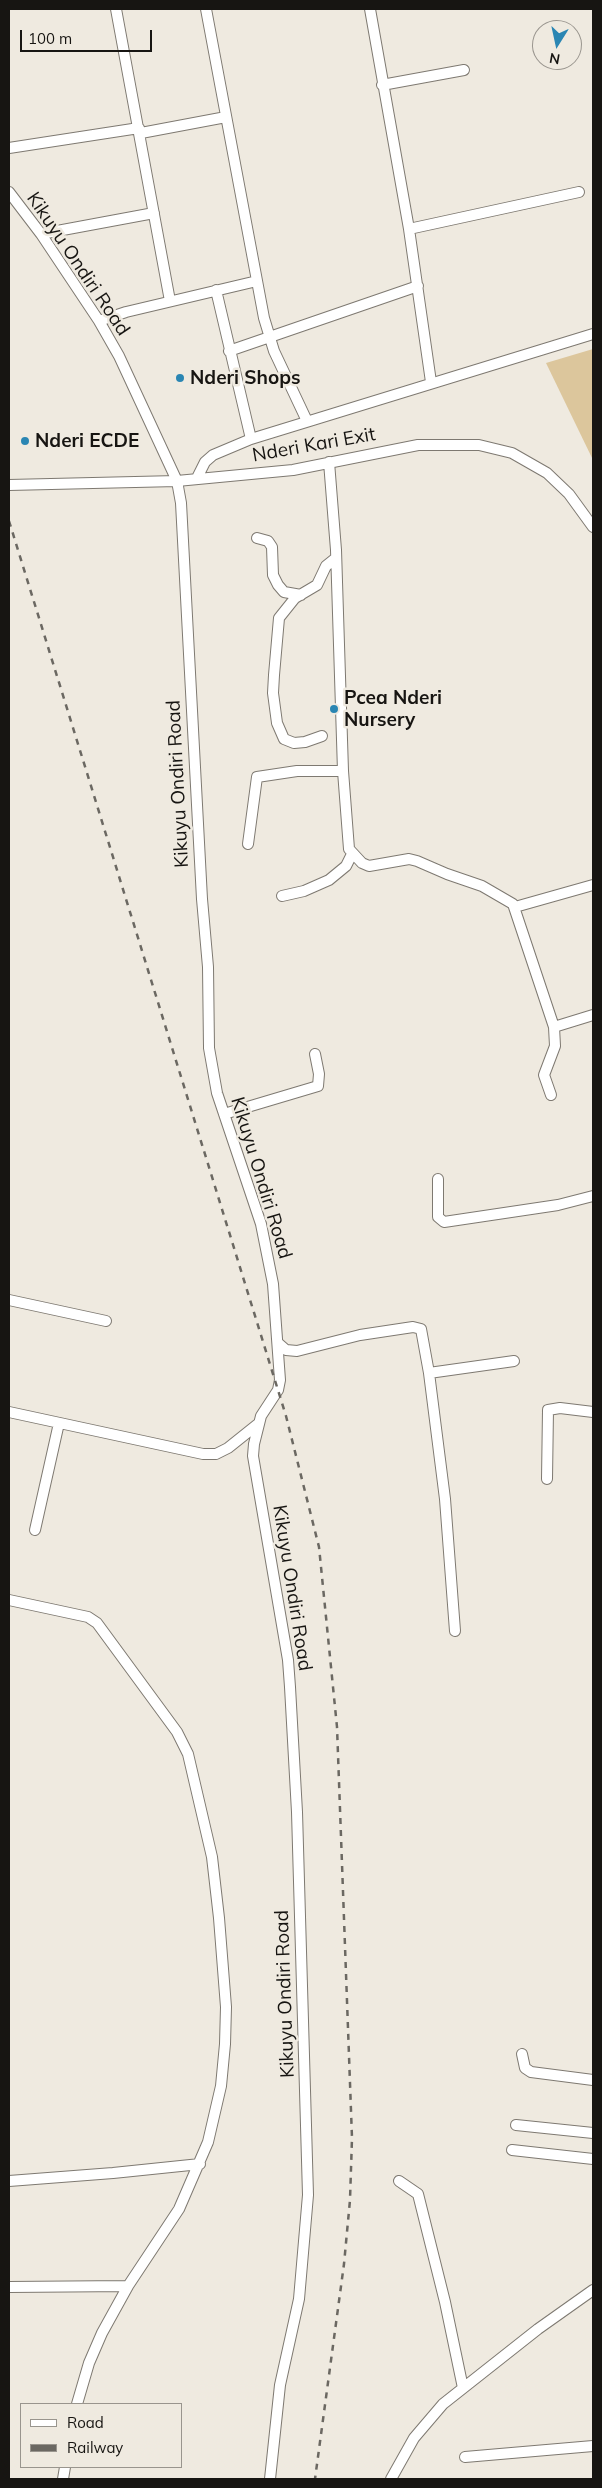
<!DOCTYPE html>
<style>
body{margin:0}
#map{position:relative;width:602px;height:2488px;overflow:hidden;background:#efeae0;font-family:Mulish,sans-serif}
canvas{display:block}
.frame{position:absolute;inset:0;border:10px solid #171512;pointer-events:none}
.legend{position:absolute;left:20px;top:2403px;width:162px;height:65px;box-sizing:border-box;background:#efeae0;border:1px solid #99958e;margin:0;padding:6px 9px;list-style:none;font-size:15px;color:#171512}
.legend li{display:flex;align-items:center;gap:10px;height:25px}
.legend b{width:25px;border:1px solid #99958e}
.north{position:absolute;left:532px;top:20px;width:50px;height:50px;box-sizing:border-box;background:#efeae0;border:1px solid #99958e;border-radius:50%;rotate:190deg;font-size:14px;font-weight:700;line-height:20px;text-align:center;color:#171512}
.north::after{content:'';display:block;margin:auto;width:18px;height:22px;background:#2a86b3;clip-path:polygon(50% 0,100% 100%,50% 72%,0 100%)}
.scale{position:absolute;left:20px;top:30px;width:132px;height:22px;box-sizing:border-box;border:2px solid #171512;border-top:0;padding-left:6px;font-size:15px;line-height:18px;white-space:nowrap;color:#171512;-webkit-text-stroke:4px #efeae0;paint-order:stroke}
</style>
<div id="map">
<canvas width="602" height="2488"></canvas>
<div class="frame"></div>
<ul class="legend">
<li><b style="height:6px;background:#fff"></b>Road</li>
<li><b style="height:6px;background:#6b6862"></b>Railway</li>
</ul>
<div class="north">N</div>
<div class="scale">100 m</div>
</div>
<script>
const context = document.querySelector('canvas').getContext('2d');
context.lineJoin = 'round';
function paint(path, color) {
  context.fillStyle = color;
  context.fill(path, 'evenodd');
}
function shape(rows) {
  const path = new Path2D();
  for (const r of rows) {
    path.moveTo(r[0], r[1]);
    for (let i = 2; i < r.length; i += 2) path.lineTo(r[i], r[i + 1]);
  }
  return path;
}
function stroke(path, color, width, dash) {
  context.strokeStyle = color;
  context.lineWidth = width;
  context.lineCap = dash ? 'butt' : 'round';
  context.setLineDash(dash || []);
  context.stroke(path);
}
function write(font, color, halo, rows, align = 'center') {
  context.font = font + ' Mulish,sans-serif';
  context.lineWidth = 5;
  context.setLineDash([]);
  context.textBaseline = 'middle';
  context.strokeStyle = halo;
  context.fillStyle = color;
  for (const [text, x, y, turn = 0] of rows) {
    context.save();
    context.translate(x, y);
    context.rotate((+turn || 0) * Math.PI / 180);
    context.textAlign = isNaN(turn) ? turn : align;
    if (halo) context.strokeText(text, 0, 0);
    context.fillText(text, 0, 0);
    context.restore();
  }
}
paint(shape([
 [593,349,593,460,546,363]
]), '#dcc69c');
const street = shape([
 [116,9,170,301],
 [206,9,264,318,274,351,307,421],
 [370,9,409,229,431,382],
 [382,85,464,70],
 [141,133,226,117],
 [9,148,139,128],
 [9,192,41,234,99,321,119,356,177,481,181,503,202,899,208,967,209,1048,217,1093,261,1224,273,1284,280,1380,278,1390,261,1416,254,1444,253,1456,288,1660,290,1687,297,1812,308,2195,299,2299,280,2385,270,2479],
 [409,229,579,192],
 [41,234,154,213],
 [216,290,251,439],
 [99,321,126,312,257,281],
 [229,351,418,286],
 [329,462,336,550,343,771,349,849,362,863,369,866,409,859,417,861,447,874,482,886,513,904,554,1027,555,1046,544,1075,551,1095],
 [197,478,205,462,213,455,251,439,593,334],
 [9,485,177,481,293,470,418,445,479,445,512,453,547,473,569,494,593,527],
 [257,538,268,541,272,547,273,575,278,585,284,592,301,595],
 [322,736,305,742,294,743,284,739,277,723,273,693,274,675,279,618,295,598,317,585,326,566,336,558],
 [248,844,257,777,297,771,343,771],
 [282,896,304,891,329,880,346,866,352,854],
 [515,907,593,885],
 [554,1027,593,1015],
 [224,1114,318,1086,319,1074,315,1054],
 [438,1179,438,1217,444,1222,558,1205,593,1196],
 [9,1300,106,1321],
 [278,1343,286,1350,297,1351,360,1335,413,1327,421,1329,429,1373,445,1499,455,1631],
 [429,1373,514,1361],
 [9,1412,203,1454,216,1454,228,1448,258,1424],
 [547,1479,548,1410,560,1408,593,1412],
 [35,1530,59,1423],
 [9,1600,88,1617,97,1623,177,1732,188,1754,212,1857,219,1918,226,2007,225,2044,221,2086,208,2142,179,2209,128,2286,102,2333,89,2363,77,2404],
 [522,2054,525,2068,531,2072,593,2080],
 [516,2125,593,2133],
 [512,2150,593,2159],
 [9,2181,113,2173,200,2164],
 [399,2181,418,2194,445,2302,463,2388],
 [9,2287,128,2286],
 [465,2457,593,2446],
 [63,2479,65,2467],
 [391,2479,414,2438,443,2404,538,2329,593,2290]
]);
stroke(street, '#7e7971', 12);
stroke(street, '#fff', 10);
stroke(shape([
 [9,521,286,1416,319,1547,337,1727,352,2138,350,2200,344,2264,315,2479]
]), '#6b6862', 2.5, [6, 6]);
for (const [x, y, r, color] of [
 [180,378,5,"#2a86b3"],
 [25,441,5,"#2a86b3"],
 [334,709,5,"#2a86b3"]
]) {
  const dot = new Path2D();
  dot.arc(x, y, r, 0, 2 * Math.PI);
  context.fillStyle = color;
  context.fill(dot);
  stroke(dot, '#efeae0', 2);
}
write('19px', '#171512', '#efeae0', [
 ["Kikuyu Ondiri Road",78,264,56],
 ["Nderi Kari Exit",314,445,-10],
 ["Kikuyu Ondiri Road",178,784,-93],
 ["Kikuyu Ondiri Road",261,1178,73],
 ["Kikuyu Ondiri Road",292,1588,81],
 ["Kikuyu Ondiri Road",285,1994,-92]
]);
write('bold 19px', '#171512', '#efeae0', [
 ["Nderi Shops",190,378],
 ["Nderi ECDE",35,441],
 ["Pcea Nderi",344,698],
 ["Nursery",344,720]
], 'left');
</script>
